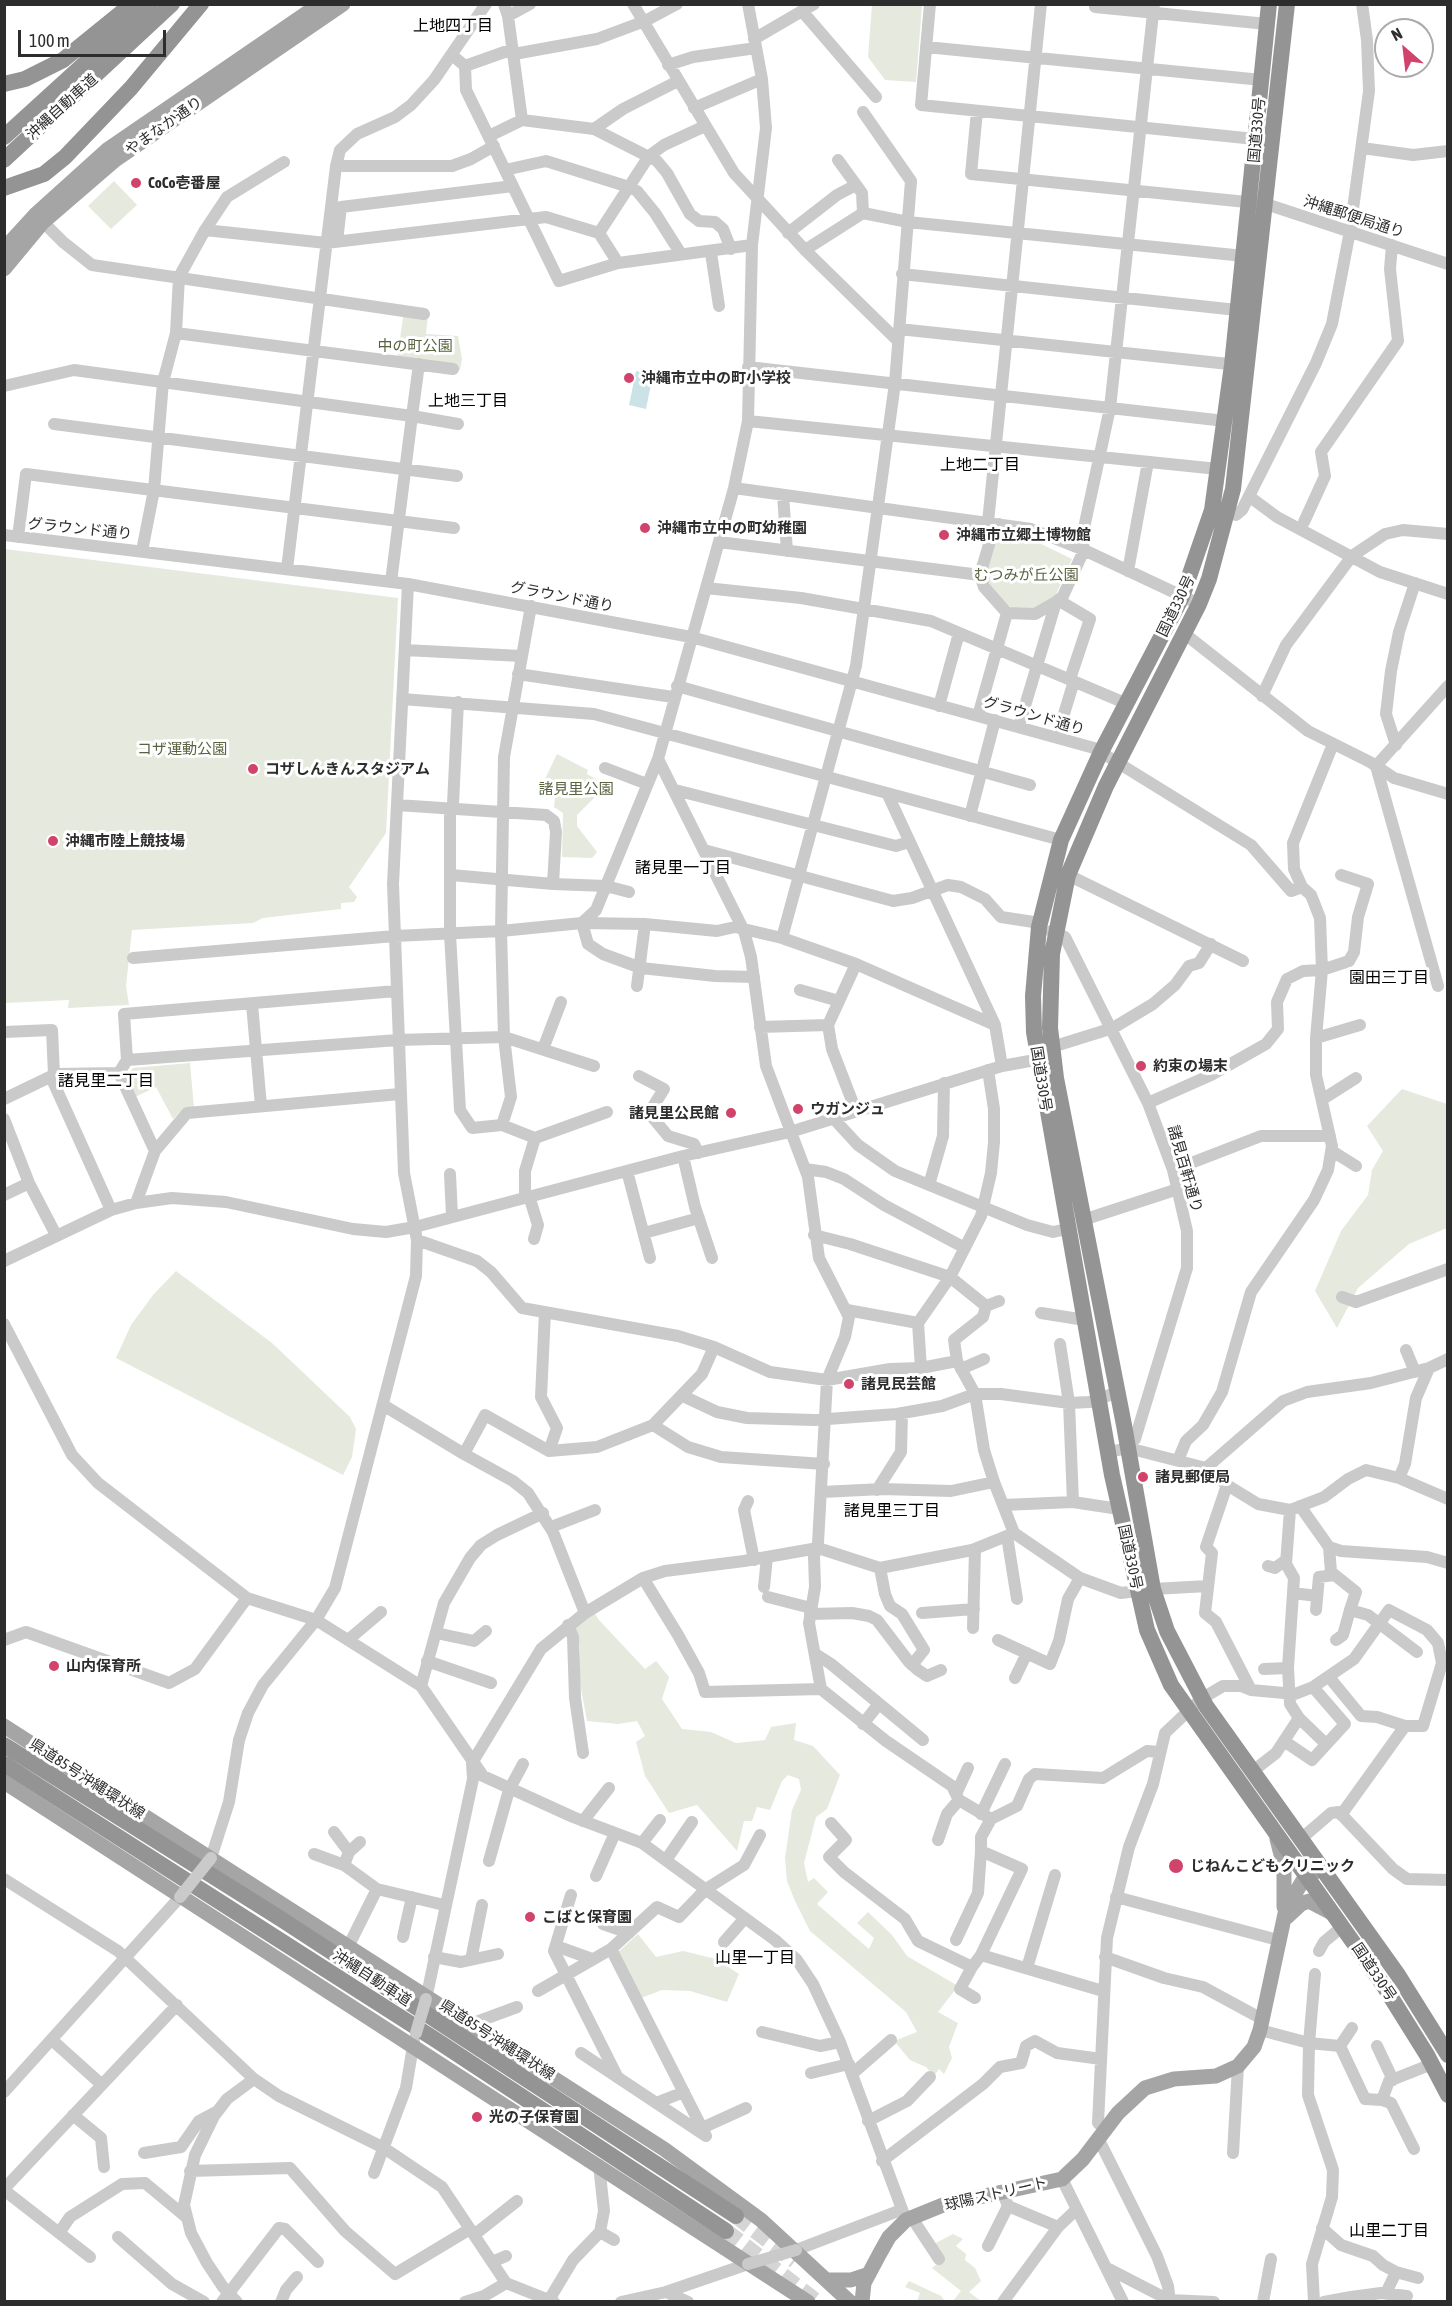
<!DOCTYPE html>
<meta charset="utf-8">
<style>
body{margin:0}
#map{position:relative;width:1452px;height:2306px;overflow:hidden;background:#fff;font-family:"Asap Condensed",sans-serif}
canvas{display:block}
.frame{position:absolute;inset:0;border:6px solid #2d2d2d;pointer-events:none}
.north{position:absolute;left:1374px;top:18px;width:60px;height:60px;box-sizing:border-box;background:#fff;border:2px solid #ababab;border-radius:50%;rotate:332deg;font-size:16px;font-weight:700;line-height:24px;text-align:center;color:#2d2d2d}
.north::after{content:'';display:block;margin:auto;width:21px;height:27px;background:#d1436a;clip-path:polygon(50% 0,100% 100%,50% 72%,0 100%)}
.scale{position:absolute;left:18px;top:30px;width:148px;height:27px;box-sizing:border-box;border:3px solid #2d2d2d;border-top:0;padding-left:8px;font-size:18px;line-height:21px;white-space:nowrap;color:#2d2d2d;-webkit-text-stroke:4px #fff;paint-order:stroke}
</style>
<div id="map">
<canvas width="1452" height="2306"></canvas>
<div class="frame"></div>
<div class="north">N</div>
<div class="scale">100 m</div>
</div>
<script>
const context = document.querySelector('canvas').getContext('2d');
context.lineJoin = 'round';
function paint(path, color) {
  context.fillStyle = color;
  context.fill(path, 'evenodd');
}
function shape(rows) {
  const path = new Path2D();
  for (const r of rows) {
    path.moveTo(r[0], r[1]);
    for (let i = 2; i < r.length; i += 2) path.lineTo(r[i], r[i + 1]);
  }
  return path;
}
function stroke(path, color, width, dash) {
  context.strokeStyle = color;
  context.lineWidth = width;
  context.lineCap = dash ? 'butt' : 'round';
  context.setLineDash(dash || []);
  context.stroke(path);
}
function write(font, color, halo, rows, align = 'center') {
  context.font = font + ' "Asap Condensed","Noto Sans JP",sans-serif';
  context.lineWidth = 6;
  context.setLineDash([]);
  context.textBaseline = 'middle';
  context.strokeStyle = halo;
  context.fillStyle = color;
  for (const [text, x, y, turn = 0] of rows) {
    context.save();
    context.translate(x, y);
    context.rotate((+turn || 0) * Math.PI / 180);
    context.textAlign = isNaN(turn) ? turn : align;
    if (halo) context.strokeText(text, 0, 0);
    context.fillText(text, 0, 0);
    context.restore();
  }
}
paint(shape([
 [872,5,922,5,916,82,885,80,868,57],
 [114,181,137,205,111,229,88,206],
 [404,311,428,314,426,334,458,336,462,359,460,370,397,360],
 [999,535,1035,541,1072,559,1053,601,1034,610,1016,610,1002,602,990,587,986,577,987,562],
 [5,549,398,598,386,833,349,887,357,897,354,902,341,903,341,909,263,918,253,923,132,930,126,986,129,1005,68,1008,69,1000,5,1003],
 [557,754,588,770,587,774,599,781,596,796,577,815,577,826,597,852,592,858,562,857,563,813,554,807,557,781,545,779],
 [190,1063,194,1108,182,1110,173,1119,156,1087,135,1097,126,1076,133,1068],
 [1402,1089,1447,1104,1447,1228,1409,1244,1358,1288,1337,1328,1315,1291,1341,1231,1368,1195,1372,1170,1383,1151,1367,1126],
 [176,1271,272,1343,350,1417,356,1429,352,1457,343,1475,116,1358,131,1325,153,1295],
 [592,1608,598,1619,645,1669,656,1661,669,1677,662,1699,682,1729,711,1732,736,1743,765,1740,771,1727,796,1723,794,1740,813,1746,840,1775,827,1809,816,1817,804,1863,808,1882,814,1878,828,1892,817,1904,869,1949,874,1938,857,1923,868,1912,892,1935,907,1956,958,1986,938,2012,958,2023,949,2047,952,2058,944,2074,939,2069,934,2076,926,2067,910,2060,894,2041,917,2032,906,2012,810,1931,795,1901,787,1881,785,1858,792,1810,801,1790,799,1779,788,1775,782,1781,770,1810,757,1807,752,1821,744,1821,737,1851,697,1805,669,1813,645,1776,636,1742,645,1736,637,1721,618,1724,587,1721,579,1678,580,1647,576,1630,571,1622],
 [638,1934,656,1957,683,1951,716,1959,739,1974,727,2002,690,1991,662,1990,641,1998,615,1955],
 [953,2234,963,2239,956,2246,966,2254,965,2260,975,2268,981,2281,969,2292,981,2301,953,2301,961,2291,932,2268,940,2262,934,2244],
 [909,2281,941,2296,945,2301,917,2301,920,2293,905,2287]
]), '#e6e9dd');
paint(shape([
 [636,371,653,374,646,409,629,405]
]), '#cbe2e7');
stroke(shape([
 [736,2216,795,2261],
 [726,2231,817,2302]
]), '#d5d5d5', 16, [16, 8]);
stroke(shape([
 [633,4,734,173,805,250,898,341],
 [748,4,762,79,766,128,752,245,748,421,734,488,658,759,744,931,751,957,766,1066,808,1177,819,1258,849,1317,845,1337,827,1380,818,1543,814,1556,815,1587,809,1623,821,1689,886,1741,952,1786,959,1800,991,1819,1017,1806,1029,1779,1035,1774,1103,1778,1147,1751,1160,1752],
 [930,4,921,105,1255,139],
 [1095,7,1267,24],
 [802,11,876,97],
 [508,16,530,4],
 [754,39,814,4],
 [926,47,1262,80],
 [514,54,597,39,645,21,677,4],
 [452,55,465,66,466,90,559,281,618,263,752,245],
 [668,65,693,57,756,48],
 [465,66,513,49],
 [694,108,762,79],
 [977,111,971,174,1266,204,1448,264],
 [522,120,594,129,657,161,667,173,690,214,699,221,715,222,723,229,731,249],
 [594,129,623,109,678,81],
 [489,136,522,120,508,16,504,4],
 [1362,148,1413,155,1448,151],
 [838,160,862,193,863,213],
 [336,166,452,166,471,159,494,146],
 [505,170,546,161,629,187,637,191,655,213,681,254],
 [43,222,63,242,92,265,424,314],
 [205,230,326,243,546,217,599,233,618,263],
 [599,233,649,156,664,145,705,126],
 [788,233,837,195,856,185],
 [337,241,341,207,513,186],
 [805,250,863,213,908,222,1244,256],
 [711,253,719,306],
 [902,274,1237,310],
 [899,329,1238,365],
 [176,333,453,369],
 [419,364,412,416,458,424],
 [748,367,1225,421],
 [4,386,74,370,412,416,391,582],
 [748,421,1218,469],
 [54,424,457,476],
 [734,488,1031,529,1084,550,1199,604],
 [783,495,787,551],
 [1250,497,1277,517,1380,572,1448,594],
 [1219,511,1236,515,1242,510,1316,363,1332,324,1350,231,1369,91,1367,40,1362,4],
 [988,522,1041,4],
 [1304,522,1325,476,1321,452,1398,341,1390,269,1392,245],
 [4,535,408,584,691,637,1094,748,1251,845,1291,891,1302,887],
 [18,537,26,474,454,528],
 [719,542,980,575,984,587,1007,613],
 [142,551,154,490,163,382,176,333,179,277,205,230,227,197,284,162],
 [287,569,336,166,340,150,357,134,395,117,411,105,434,80,486,4],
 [1128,571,1148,462],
 [980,575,990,541,999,524],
 [706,588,801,598,931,621,1125,703],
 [1058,600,1090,619,1070,679],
 [531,606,504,757,501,931,582,923,645,924,717,931,735,927,782,938,856,964,995,1025],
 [1185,634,1308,731,1370,762,1394,778,1448,794],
 [405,650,521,656],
 [518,674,673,697],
 [677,686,1030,785],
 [1262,696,1286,645,1352,556,1385,534,1403,530,1448,534],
 [402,699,594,714,1061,840],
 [458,702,453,804,450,812,450,934,460,1110,472,1128,502,1125],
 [939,706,959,633],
 [978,716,1007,613,1035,614,1056,602],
 [1019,726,1056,602,1063,596,1084,550,1082,537,1110,408,1154,4],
 [1057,737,1074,681],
 [1396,745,1386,714,1391,671,1399,632,1415,583],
 [1376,766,1438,986],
 [1376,766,1448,686],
 [605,768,647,784],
 [675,790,896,846,909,842],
 [888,795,995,1025,1002,1066],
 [397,805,546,815,554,821,556,832,553,884],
 [970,816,995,720],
 [704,850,893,901,912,898,948,885,961,887,985,899,1001,917,1040,923],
 [451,875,553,884,606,886,629,892],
 [1068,875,1243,961],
 [582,923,588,944,603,954,641,968,715,976,754,977],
 [582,923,596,910,658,759],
 [1051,931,1065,937,1148,1103,1173,1170,1187,1231,1187,1268,1135,1439,1128,1448],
 [782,938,856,666,895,383,911,181,863,112],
 [133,958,395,936,501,931,504,1037,511,1097,502,1125,535,1138,525,1171,525,1197],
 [856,964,828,1025,832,1049,856,1111],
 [637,986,645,924],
 [800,990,839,1001],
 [252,1004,261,1106],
 [760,1027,828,1025],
 [4,1032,52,1030,54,1075],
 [1316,1038,1360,1025],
 [1052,1047,1113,1028,1153,1004,1175,985,1189,966,1199,963,1211,944],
 [543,1049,561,1002],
 [127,1060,398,1040,504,1037,594,1066],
 [119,1073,127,1060,124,1014,396,991],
 [119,1073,155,1151],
 [639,1076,664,1089,649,1113,668,1136,694,1144,698,1153],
 [51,1077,111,1210],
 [4,1099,56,1074,119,1073],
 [1323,1099,1356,1078],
 [1148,1103,1211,1075,1266,1044,1278,1029,1277,1002,1287,979,1303,971,1322,970,1349,961,1354,952,1358,917,1368,884,1341,875],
 [4,1119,29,1183,56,1235],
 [834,1119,858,1145,895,1171,1027,1225,1053,1232,1067,1229],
 [535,1138,607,1112],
 [1332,1151,1356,1166],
 [683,1156,695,1207,712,1258],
 [805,1169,826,1172,844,1179,884,1205,965,1248],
 [1173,1170,1261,1136,1330,1136],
 [627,1171,650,1258],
 [450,1174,452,1216],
 [929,1185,943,1136,944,1083],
 [4,1195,29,1183],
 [529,1196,538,1225,534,1239],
 [136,1203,155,1151,187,1113,400,1094],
 [1083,1220,1178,1189],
 [644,1233,699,1218],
 [814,1235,850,1244,950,1277,986,1306,983,1317,954,1340,957,1361,975,1394,984,1450,994,1482,1014,1533],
 [417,1240,477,1261,491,1272,522,1308,678,1336,714,1347,770,1372,827,1380,890,1369,921,1368,957,1361],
 [4,1261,111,1210,136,1203,172,1198,226,1202,353,1229,386,1232,415,1227,683,1156,790,1132,1002,1066,1046,1058],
 [1342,1297,1356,1302,1448,1269],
 [986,1306,999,1301],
 [847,1310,918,1323,921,1368],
 [545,1312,541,1397,557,1428,549,1451],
 [1041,1313,1085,1320],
 [918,1323,950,1277,981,1216,991,1173,994,1142,994,1109,988,1070],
 [4,1324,72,1455,98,1483,247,1598,316,1620,421,1686,483,1776,573,1817,642,1843,775,1940,797,1960,813,1984,840,2042,906,2220],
 [1060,1344,1069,1403,1073,1502],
 [1406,1350,1415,1372],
 [961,1369,984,1359],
 [683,1396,717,1412,747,1418,814,1420,897,1414,942,1406,975,1394,1001,1394,1069,1403,1090,1402,1118,1392],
 [383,1405,464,1454,485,1415,549,1451,597,1447,653,1425,702,1374,714,1347],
 [653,1425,688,1447,721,1457,824,1464],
 [1109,1452,1128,1448,1206,1468,1227,1485,1258,1504,1290,1510,1324,1497,1348,1479,1366,1470,1399,1478,1448,1499],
 [464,1454,513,1481,528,1493,553,1532,585,1613],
 [1178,1460,1186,1441,1203,1425,1222,1392,1251,1292,1314,1200,1328,1170,1332,1146,1316,1075,1316,1038,1322,970,1320,918,1311,895,1302,887,1294,869,1293,843,1333,744],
 [1206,1468,1283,1401,1307,1392,1371,1383,1429,1368,1448,1359],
 [1399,1478,1405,1464,1416,1398,1429,1368],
 [1227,1485,1206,1547,1212,1553,1205,1613,1216,1622,1251,1690],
 [877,1490,901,1452,902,1413],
 [822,1492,882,1489,951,1491,994,1482],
 [748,1501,744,1510,754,1560],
 [1003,1505,1073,1502,1119,1509],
 [1300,1506,1329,1547,1341,1551,1427,1557,1448,1563],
 [551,1527,595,1510],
 [1007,1536,1017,1599],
 [1329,1547,1331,1572,1356,1592,1350,1610,1368,1615,1417,1652],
 [1268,1566,1275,1568,1286,1560],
 [880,1568,885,1594,890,1606,902,1614,924,1650,912,1665],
 [643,1578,678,1635,699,1673,705,1692,821,1689],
 [764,1587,767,1557],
 [1153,1589,1208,1586],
 [1293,1593,1317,1596],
 [768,1597,811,1608],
 [1316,1610,1319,1577,1334,1575],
 [922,1613,974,1609],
 [810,1614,852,1613,869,1616,877,1620,909,1662,918,1670,927,1676,941,1670],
 [568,1625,573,1637,575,1698,583,1753],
 [973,1628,975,1549],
 [436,1633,474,1641,486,1631],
 [4,1640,26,1632,169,1683,195,1669,247,1598],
 [348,1640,381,1612],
 [998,1640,1050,1664,1059,1641,1068,1599,1080,1578],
 [1336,1640,1343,1635,1350,1610],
 [817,1655,831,1664,923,1740],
 [427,1661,491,1683],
 [1264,1669,1288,1668],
 [1329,1677,1361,1716,1377,1717,1405,1726],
 [1015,1678,1027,1653],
 [421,1686,444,1603,470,1558,481,1545,497,1535,543,1513],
 [1299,1718,1325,1743],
 [863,1724,878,1705],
 [1284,1741,1312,1760,1345,1724,1313,1687],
 [1253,1771,1276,1753,1299,1718,1290,1704,1288,1668,1294,1578,1286,1564,1290,1510],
 [956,1794,968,1768],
 [981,1814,1005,1764],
 [583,1821,609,1788],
 [831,1823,846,1840,829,1857,844,1872,905,1919,918,1941,972,1967,981,1955,1103,1991],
 [334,1832,349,1852,344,1865],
 [1302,1838,1331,1813,1339,1812,1393,1869,1407,1879,1448,1880],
 [938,1840,947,1814,959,1800],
 [642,1843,660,1820],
 [981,1851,981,1837,991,1819],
 [349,1852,360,1842],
 [314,1854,344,1865,377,1889,444,1905],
 [211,1858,229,1802,239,1740,248,1713,263,1685,316,1620,335,1588,416,1276,417,1240,404,1173,393,884,408,584],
 [666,1860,692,1822],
 [489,1861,509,1790,523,1764],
 [596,1876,615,1833],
 [4,1879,118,1951,254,2079,279,2096,384,2148,442,2187,506,2283,554,2302],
 [571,1895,554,1951,617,2076],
 [1116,1897,1278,1940],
 [603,1924,629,1933],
 [403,1937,412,1897],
 [956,1940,978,1893,981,1851,1022,1869,981,1955],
 [724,1942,745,1918],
 [349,1945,377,1889],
 [556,1946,592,1959],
 [1319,1951,1324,1942,1343,1926],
 [434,1957,461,1962,498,1954],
 [1105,1957,1164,1978,1203,1987,1262,2019],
 [471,1960,482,1905],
 [972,1967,960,1989,975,1998],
 [1027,1968,1055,1875],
 [1315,1974,1309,2043,1340,2046,1365,2099,1382,2100,1389,2081,1432,2064],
 [538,1991,611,1949,657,1907,679,1917,706,1889,744,1865,760,1835],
 [426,1999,473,1779,472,1763,541,1649,585,1613,643,1578,665,1571,744,1561,818,1548,880,1568,972,1550,1014,1533,1080,1578,1121,1593,1137,1591],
 [471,2024,517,2007],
 [1260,2030,1309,2043,1308,2095,1333,2170,1332,2197,1312,2264,1314,2302],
 [762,2032,820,2046,840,2042],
 [52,2040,101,2084],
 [1340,2046,1352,2028],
 [1377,2046,1393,2080],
 [581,2053,706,2136,611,1949],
 [811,2073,849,2064],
 [852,2074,891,2040],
 [4,2092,180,1897],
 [1382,2100,1391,2103,1414,2149],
 [656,2103,684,2092],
 [73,2115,101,2138,104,2167],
 [868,2121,907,2101,930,2077],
 [702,2128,746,2108],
 [1106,2130,1098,2123,1107,1938,1129,1847,1153,1784,1165,1733,1201,1699,1223,1686,1241,1686,1251,1690,1295,1694,1313,1687,1354,1659,1389,1610,1427,1630,1438,1643,1442,1663,1423,1726,1405,1726,1341,1815],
 [1099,2140,1157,2256,1168,2286,1170,2302],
 [144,2153,181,2147,199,2121,216,2112],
 [1233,2153,1238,2066],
 [882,2161,983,2084,1000,2067,1021,2063,1026,2046,1035,2041,1057,2053,1101,2059],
 [190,2171,290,2168,345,2231,395,2274,470,2229],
 [374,2173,406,2088,414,2040],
 [1062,2179,1123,2302],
 [4,2189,177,2005],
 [4,2190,90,2257],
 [1003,2193,1008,2206,1058,2227],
 [912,2218,939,2259],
 [1322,2228,1341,2245,1373,2256,1383,2265,1396,2272,1418,2278],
 [600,2232,614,2240],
 [59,2233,70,2217,122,2184,145,2183,186,2217],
 [474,2235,517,2201],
 [118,2237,172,2284,204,2302],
 [988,2246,1008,2206],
 [796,2250,901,2210],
 [492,2262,506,2256],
 [1109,2269,1169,2300,1214,2302],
 [666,2292,688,2302],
 [1386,2293,1396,2272],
 [1351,2297,1381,2293,1407,2296],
 [549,2300,573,2260,600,2232,604,2211,599,2165],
 [222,2302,279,2228,285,2229,318,2262],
 [237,2302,223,2287,207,2263,191,2233,184,2205,195,2155,214,2116,227,2099,254,2079],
 [281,2302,286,2290,297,2277],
 [465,2302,484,2296,506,2283],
 [621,2302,666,2292,748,2264],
 [1003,2302,1058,2227,1077,2209],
 [1263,2302,1271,2259],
 [1324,2302,1351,2297,1358,2300]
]), '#cacaca', 12);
stroke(shape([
 [4,249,36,214,107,150,320,4],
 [4,269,43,222,115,160,343,4],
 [4,1726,664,2149,761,2220,850,2302],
 [4,1782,808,2302],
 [1277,1839,1284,1866,1284,1907],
 [1287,1917,1301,1904,1309,1901,1332,1913],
 [826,2280,851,2280,869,2274],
 [862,2302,864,2283,880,2253,889,2237,906,2220,943,2205,1062,2179,1083,2159,1118,2113,1145,2088,1174,2079,1216,2076,1238,2066,1254,2047,1260,2030,1286,1909,1302,1882,1316,1871]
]), '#a5a5a5', 15);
stroke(shape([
 [1269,4,1232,365,1212,510,1182,597,1101,752,1061,840,1039,927,1033,996,1034,1032,1112,1475,1147,1630,1171,1685,1382,1983,1427,2055,1448,2095],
 [1287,4,1233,489,1209,579,1199,604,1106,786,1068,875,1052,954,1050,1028,1056,1078,1124,1425,1153,1589,1167,1631,1206,1706,1398,1975,1448,2055],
 [4,84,25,79,63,60,132,4],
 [4,137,150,4],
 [4,160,172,4],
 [4,188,44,174,65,157,131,88,201,4],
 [4,1745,281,1919,736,2216],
 [4,1764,436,2040,726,2231]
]), '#949494', 16);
stroke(shape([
 [180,1897,211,1858],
 [416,2033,426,1999],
 [748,2264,796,2250]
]), '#cacaca', 12);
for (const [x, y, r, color] of [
 [136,183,6,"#d1436a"],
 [629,378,6,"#d1436a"],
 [645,528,6,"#d1436a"],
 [944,535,6,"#d1436a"],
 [253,769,6,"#d1436a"],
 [53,841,6,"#d1436a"],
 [1141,1066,6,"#d1436a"],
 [798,1109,6,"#d1436a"],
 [731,1113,6,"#d1436a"],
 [849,1384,6,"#d1436a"],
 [1143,1477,6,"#d1436a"],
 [54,1666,6,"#d1436a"],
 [1176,1866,8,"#d1436a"],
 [530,1917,6,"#d1436a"],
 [477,2117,6,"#d1436a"]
]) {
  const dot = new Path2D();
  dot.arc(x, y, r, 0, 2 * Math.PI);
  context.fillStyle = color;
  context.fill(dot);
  stroke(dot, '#fff', 2);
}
write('15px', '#2d2d2d', '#fff', [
 ["沖縄自動車道",62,107,-42],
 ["やまなか通り",164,126,-35],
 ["国道330号",1257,130,-85],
 ["沖縄郵便局通り",1354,217,18],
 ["グラウンド通り",80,529,6],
 ["グラウンド通り",562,597,11],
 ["国道330号",1176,606,-64],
 ["グラウンド通り",1034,716,16],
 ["国道330号",1041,1079,81],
 ["諸見百軒通り",1185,1169,74],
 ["国道330号",1130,1557,78],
 ["県道85号沖縄環状線",87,1779,33],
 ["国道330号",1374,1972,56],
 ["沖縄自動車道",372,1978,33],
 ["県道85号沖縄環状線",497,2040,33],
 ["球陽ストリート",996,2194,-13]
]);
write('bold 15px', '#2d2d2d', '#fff', [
 ["CoCo壱番屋",148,183],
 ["沖縄市立中の町小学校",641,378],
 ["沖縄市立中の町幼稚園",657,528],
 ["沖縄市立郷土博物館",956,535],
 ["コザしんきんスタジアム",265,769],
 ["沖縄市陸上競技場",65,841],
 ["約束の場末",1153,1066],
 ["ウガンジュ",810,1109],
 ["諸見里公民館",719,1113,"right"],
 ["諸見民芸館",861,1384],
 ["諸見郵便局",1155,1477],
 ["山内保育所",66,1666],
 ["じねんこどもクリニック",1190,1866],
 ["こばと保育園",542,1917],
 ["光の子保育園",489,2117]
], 'left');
write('15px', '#586440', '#fff', [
 ["中の町公園",415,346],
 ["むつみが丘公園",1026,575],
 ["コザ運動公園",182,749],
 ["諸見里公園",576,789]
]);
write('16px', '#000', '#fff', [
 ["上地四丁目",453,26],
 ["上地三丁目",468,401],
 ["上地二丁目",980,465],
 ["諸見里一丁目",683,868],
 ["園田三丁目",1389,978],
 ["諸見里二丁目",106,1081],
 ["諸見里三丁目",892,1511],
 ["山里一丁目",755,1958],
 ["山里二丁目",1389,2231]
]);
</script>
